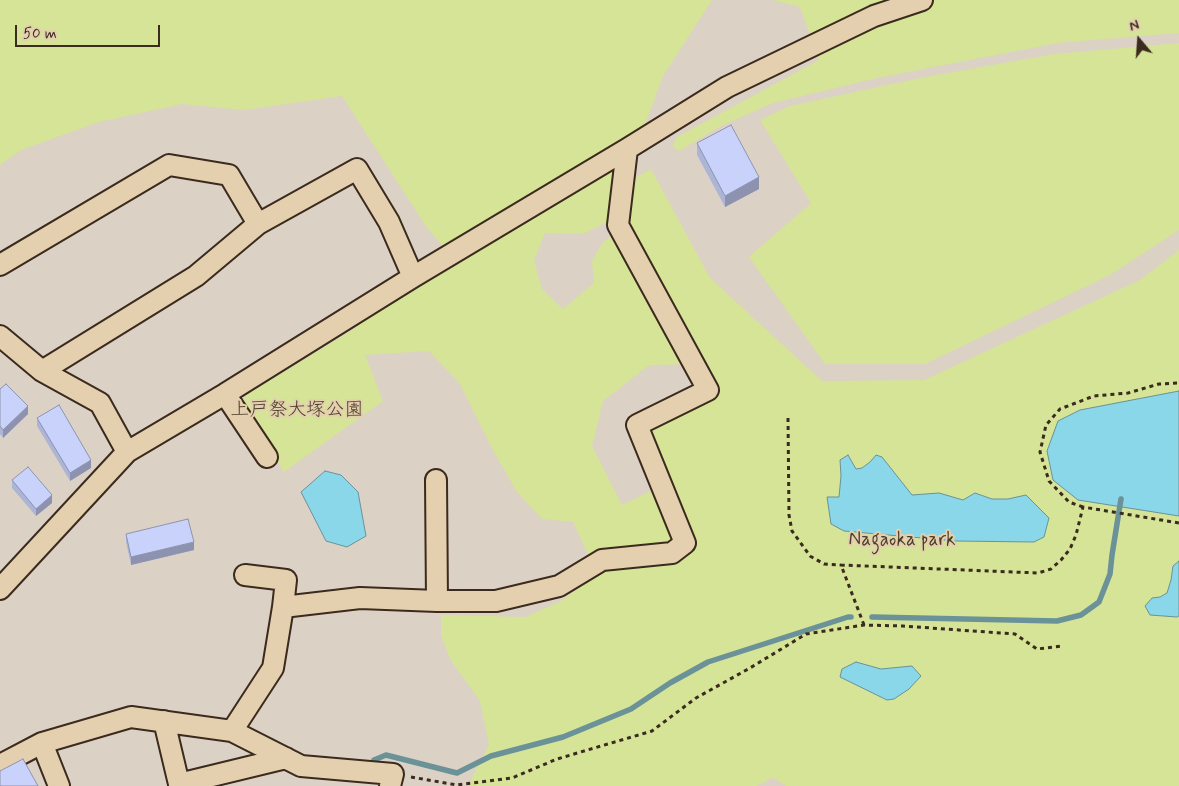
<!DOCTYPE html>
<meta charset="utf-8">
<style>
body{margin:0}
#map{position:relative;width:1179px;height:786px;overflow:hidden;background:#dcd1c5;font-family:Mynerve,sans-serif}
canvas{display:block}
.north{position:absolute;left:1114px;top:15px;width:50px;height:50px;-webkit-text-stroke:4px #e4d0ae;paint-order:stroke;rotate:342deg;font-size:14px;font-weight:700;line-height:20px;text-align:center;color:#3b2a1e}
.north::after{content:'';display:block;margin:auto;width:18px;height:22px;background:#3b2a1e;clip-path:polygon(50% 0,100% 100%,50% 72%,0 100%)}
.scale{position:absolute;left:15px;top:25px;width:145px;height:22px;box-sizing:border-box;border:2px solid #3b2a1e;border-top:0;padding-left:6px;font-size:15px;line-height:18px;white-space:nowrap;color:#3b2a1e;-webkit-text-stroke:4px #e4d0ae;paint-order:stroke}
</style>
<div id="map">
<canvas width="1179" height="786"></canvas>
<div class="north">N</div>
<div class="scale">50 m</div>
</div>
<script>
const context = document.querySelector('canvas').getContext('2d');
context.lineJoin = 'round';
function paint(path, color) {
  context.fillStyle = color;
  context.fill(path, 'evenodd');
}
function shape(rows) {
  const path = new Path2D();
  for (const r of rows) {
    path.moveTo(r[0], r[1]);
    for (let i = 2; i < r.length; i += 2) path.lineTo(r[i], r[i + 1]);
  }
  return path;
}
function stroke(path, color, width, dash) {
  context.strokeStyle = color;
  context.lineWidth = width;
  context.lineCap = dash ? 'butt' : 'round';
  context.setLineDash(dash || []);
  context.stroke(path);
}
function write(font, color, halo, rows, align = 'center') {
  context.font = font + ' Mynerve,"Klee One",sans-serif';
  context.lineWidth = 4;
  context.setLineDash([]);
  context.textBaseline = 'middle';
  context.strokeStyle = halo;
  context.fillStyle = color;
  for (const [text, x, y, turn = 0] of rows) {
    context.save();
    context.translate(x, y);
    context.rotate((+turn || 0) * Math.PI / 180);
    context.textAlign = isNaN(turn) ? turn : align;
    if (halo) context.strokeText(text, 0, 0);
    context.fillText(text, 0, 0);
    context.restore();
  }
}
paint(shape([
 [0,0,712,0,663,76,609,221,583,234,545,233,534,260,542,289,563,309,594,283,592,261,603,242,621,230,694,364,649,365,603,401,592,446,622,505,667,483,649,428,719,390,624,231,628,182,651,169,710,278,822,381,924,380,1140,280,1179,250,1179,786,786,786,773,777,757,786,469,786,473,775,489,745,480,701,450,659,441,635,441,615,525,617,561,601,597,574,573,522,542,519,517,492,494,452,460,384,429,351,365,355,383,401,284,472,243,402,246,395,355,328,443,246,427,228,342,96,244,110,182,104,99,122,21,150,0,165],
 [772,0,1179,0,1179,33,1057,43,877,78,773,103,721,126,679,151,672,146,677,137,819,60,800,7],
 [1179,43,1179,230,1110,275,925,364,825,364,749,257,811,203,760,120,790,106,920,78,1054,54]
]), '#d5e497');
const water = shape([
 [1179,391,1179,516,1078,500,1053,480,1047,451,1058,421,1080,410,1179,391],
 [848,455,856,469,862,468,870,462,876,455,882,457,912,495,939,493,963,500,975,493,992,499,1008,499,1026,495,1049,518,1044,537,1034,542,955,541,844,531,831,524,827,497,839,497,841,476,840,460,848,455],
 [325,471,341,475,358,492,366,536,347,547,326,541,301,492,325,471],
 [1179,561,1179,616,1177,617,1150,615,1145,606,1152,598,1160,597,1167,593,1171,580,1173,566,1179,561],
 [856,662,881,669,912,666,921,676,909,689,894,699,887,700,840,677,842,669,856,662]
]);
paint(water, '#8ad7e9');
stroke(water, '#6a9298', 1);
stroke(shape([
 [872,617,1057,621,1081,615,1099,602,1110,574,1112,555,1121,499],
 [374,760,386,755,457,773,491,756,563,737,631,709,670,683,708,662,848,617,851,617]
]), '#6a9298', 5.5);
const minor = shape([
 [0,265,169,165,229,175,258,224,357,169,389,222,413,277],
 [0,336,42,371,100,403,127,452],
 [42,371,196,276,258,224],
 [225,394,267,457],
 [436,480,437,601,496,601,559,586,602,560,672,553,685,543,637,425,708,390,618,225,627,149],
 [0,589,127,452,225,394,413,277,627,149,727,87,874,16,922,0],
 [283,607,360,598,437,601],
 [164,721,179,784,286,758],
 [232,731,273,668,283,607,286,580,245,575],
 [42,743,131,717,232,731,301,766,393,774,390,786],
 [0,765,42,743,59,786]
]);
stroke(minor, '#3b2a1e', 24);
stroke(shape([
 [788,418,789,515,792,531,810,556,824,564,841,565],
 [1083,507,1069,502,1049,481,1040,452,1046,425,1060,409,1094,396,1128,393,1159,384,1179,383],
 [864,625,841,565,1038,573,1051,569,1061,560,1070,549,1076,535,1083,507,1179,523],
 [411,777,457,785,512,778,557,759,652,731,696,698,750,668,806,634,864,625,903,626,1015,634,1037,649,1062,646]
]), '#3b2a1e', 3, [4, 4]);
stroke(minor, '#e4d0ae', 20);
paint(shape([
 [697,143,759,189,725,207,697,155],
 [0,389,28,414,3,438,0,434],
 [37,418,91,468,70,481,37,426],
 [12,480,52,503,36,516,12,488],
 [126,534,194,550,131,565,126,542]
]), '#adb5d7');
paint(shape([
 [759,177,759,189,725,207,725,196],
 [28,406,28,414,3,438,3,430],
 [91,460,91,468,70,481,70,473],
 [52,495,52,503,36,516,36,509],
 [194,542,194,550,131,565,131,557]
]), '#8d93af');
const building = shape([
 [731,125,759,177,725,196,697,143,731,125],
 [6,384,28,406,3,430,0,426,0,389,6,384],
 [59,405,91,460,70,473,37,418,59,405],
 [28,467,52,495,36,509,12,480,28,467],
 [188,519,194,542,131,557,126,534,188,519],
 [23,759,38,786,0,786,0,771,23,759]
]);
paint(building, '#c9d2fa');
stroke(building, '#8d93af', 1);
write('19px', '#4a3d2a', '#e4d0ae', [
 ["上戸祭大塚公園",297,411],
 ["Nagaoka park",902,541]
]);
</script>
